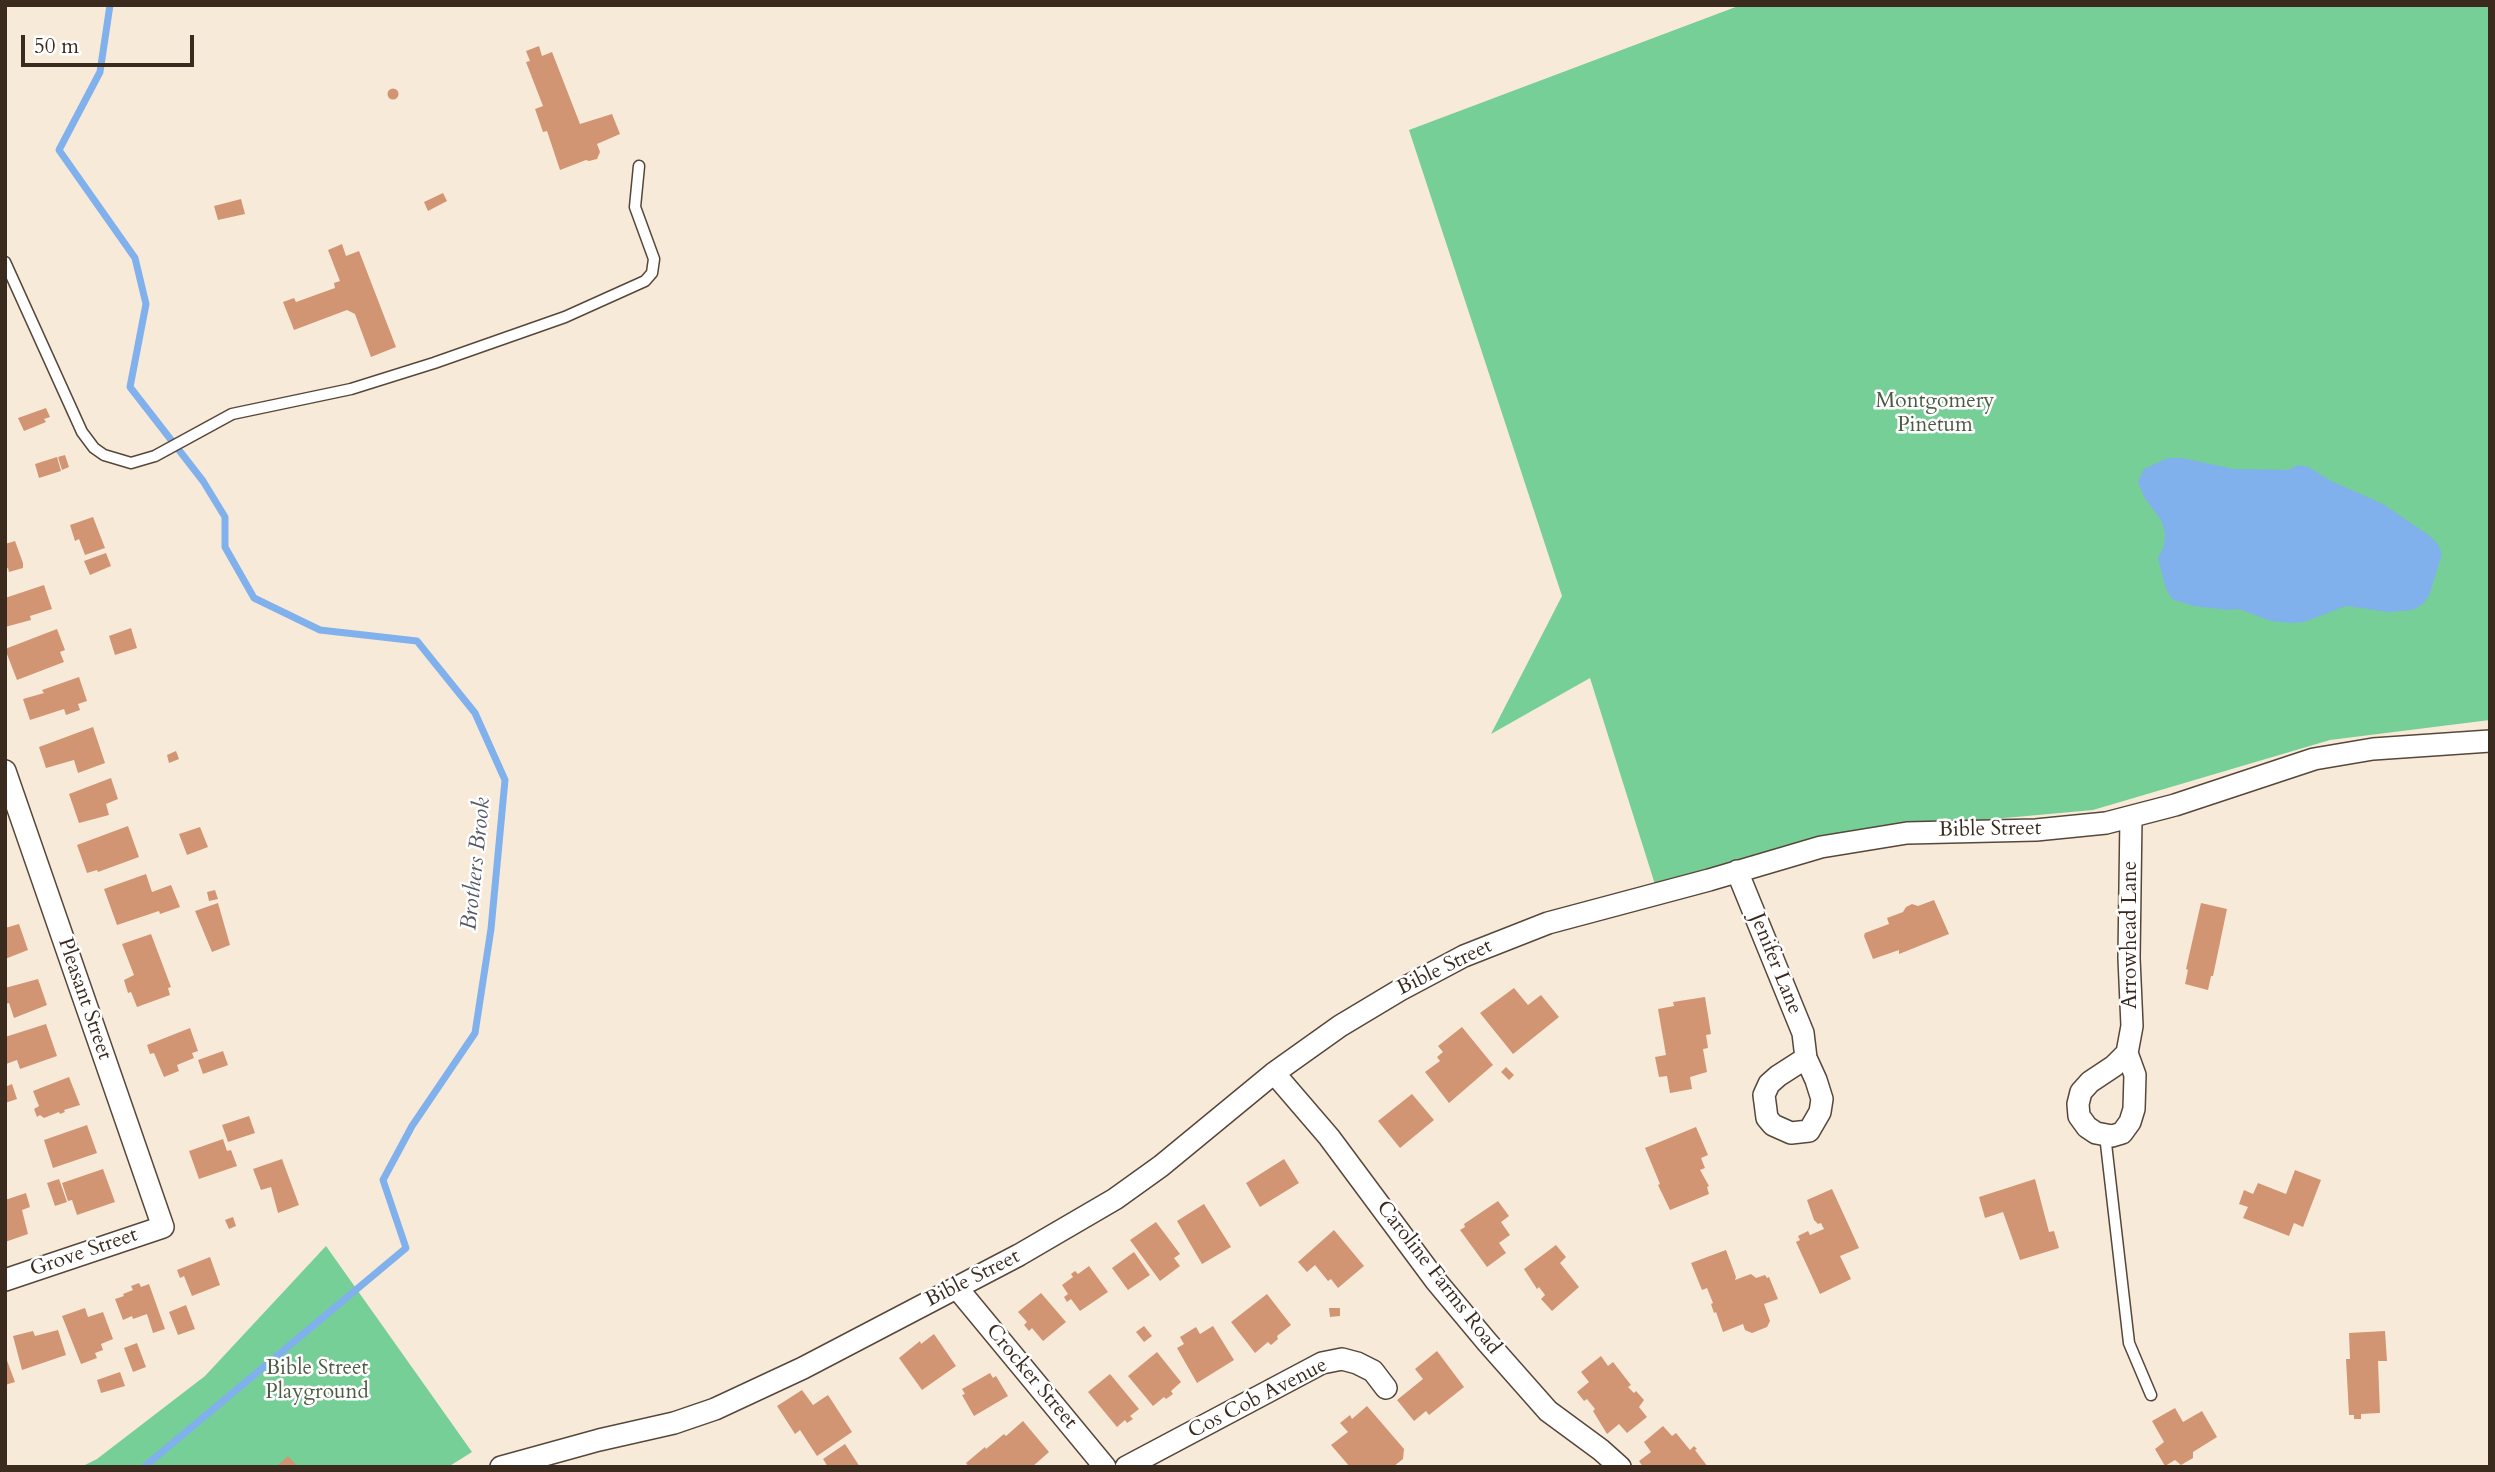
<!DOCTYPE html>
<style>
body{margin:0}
#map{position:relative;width:2495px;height:1472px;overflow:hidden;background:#f8ead9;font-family:Cardo,serif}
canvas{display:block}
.frame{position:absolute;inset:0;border:7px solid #3b2a1e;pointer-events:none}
.scale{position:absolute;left:21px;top:35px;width:173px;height:32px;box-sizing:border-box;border:4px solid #3b2a1e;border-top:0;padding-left:9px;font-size:21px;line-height:24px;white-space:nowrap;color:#3b2a1e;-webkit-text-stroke:5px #fff;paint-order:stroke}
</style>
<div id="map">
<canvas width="2495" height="1472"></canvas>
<div class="frame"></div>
<div class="scale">50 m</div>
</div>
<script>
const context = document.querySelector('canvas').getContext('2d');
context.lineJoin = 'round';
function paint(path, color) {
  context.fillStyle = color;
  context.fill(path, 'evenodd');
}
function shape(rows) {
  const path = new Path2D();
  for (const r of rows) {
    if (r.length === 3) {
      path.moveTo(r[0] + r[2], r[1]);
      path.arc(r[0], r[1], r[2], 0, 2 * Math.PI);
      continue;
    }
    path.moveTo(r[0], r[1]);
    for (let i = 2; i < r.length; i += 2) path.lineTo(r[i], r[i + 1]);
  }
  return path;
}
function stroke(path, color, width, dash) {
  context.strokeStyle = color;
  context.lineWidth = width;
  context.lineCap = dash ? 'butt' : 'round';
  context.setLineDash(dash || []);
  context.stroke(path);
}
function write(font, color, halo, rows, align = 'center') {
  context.font = font + ' Cardo,serif';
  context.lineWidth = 5;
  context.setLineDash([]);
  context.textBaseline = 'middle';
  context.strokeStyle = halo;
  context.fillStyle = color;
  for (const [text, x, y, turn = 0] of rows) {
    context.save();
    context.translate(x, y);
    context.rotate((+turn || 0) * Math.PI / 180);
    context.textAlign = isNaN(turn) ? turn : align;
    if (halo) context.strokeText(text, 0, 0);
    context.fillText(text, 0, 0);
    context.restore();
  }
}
paint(shape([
 [1741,5,2490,5,2490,720,2330,740,2093,810,1905,827,1658,894,1590,678,1491,734,1562,596,1409,130],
 [326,1246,472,1452,448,1467,81,1467,97,1459,205,1376]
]), '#75cf96');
paint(shape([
 [2168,458,2182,458,2234,469,2288,470,2298,465,2309,467,2329,480,2383,504,2430,536,2438,544,2442,554,2429,596,2422,605,2412,610,2389,612,2346,606,2304,622,2292,623,2271,621,2239,609,2228,610,2193,606,2172,599,2166,589,2158,558,2164,546,2165,533,2161,520,2144,497,2138,482,2144,469]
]), '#81b1ec');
stroke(shape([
 [110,5,100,72,59,150,135,258,146,304,130,387,203,481,225,517,225,547,254,598,320,630,417,641,475,713,505,780,491,929,475,1033,412,1126,383,1180,406,1248,144,1467]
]), '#81b1ec', 7);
paint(shape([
 [539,46,542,56,552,52,580,124,612,114,620,134,597,144,600,152,597,159,589,161,586,160,560,170,547,131,543,132,535,109,543,106,526,62,530,61,526,51],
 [393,94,5.5],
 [443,193,447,201,428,211,424,202],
 [241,199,245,214,218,220,214,206],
 [342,244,346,256,359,251,396,347,371,357,355,314,347,310,294,330,283,302,294,298,296,302,335,288,334,283,340,281,328,250],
 [46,408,50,417,44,419,46,422,24,431,18,418],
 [65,455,69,467,62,470,58,457],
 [57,457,61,471,39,478,35,464],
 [93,517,105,548,85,555,79,539,75,541,70,525],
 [15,541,23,563,23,568,9,572,8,568,5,569,5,544],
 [106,553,111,566,90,575,84,561],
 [44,585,52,609,30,616,31,620,5,627,5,598],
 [131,628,137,648,115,655,109,636],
 [57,629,65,650,60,652,64,662,17,680,5,649],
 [79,677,87,701,78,704,80,710,66,715,64,709,30,720,23,699,44,693,42,690],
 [93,727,105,763,78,773,74,760,46,768,39,747],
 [176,751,179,759,169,763,167,755],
 [111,778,118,799,106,804,109,815,79,823,69,794],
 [128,826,139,857,98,872,97,870,87,873,77,845],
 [200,827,208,847,187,855,179,834],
 [146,874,152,892,171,885,180,907,160,914,159,911,117,925,104,889],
 [215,890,218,899,209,901,207,892],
 [1934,900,1949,934,1899,954,1899,950,1873,959,1864,936,1865,933,1889,924,1887,918,1903,912,1906,907,1912,904,1918,906],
 [218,903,230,945,212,952,195,911],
 [2201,903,2227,909,2213,976,2211,976,2208,990,2185,984,2188,970,2186,969],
 [19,924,28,950,5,959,5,928],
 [151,934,171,987,168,988,170,995,137,1007,131,992,128,993,124,980,134,975,122,944],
 [38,979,47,1005,14,1018,9,1003,5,1004,5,988],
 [1514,988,1528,1005,1541,995,1559,1017,1513,1054,1480,1013],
 [1705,997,1711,1034,1706,1035,1708,1048,1703,1049,1707,1072,1690,1077,1692,1089,1670,1093,1667,1076,1659,1077,1655,1057,1666,1055,1658,1009,1674,1006,1673,1002],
 [46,1024,57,1056,20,1069,17,1060,6,1064,5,1037],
 [1462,1027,1493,1065,1449,1103,1425,1072,1440,1061,1437,1057,1443,1052,1438,1046],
 [190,1028,198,1051,192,1053,194,1058,177,1065,179,1071,164,1077,154,1053,150,1054,147,1045],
 [223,1051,228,1065,203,1074,198,1060],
 [1506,1067,1514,1075,1509,1080,1501,1072],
 [69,1077,80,1105,64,1110,65,1112,60,1114,59,1112,44,1118,40,1115,37,1117,34,1109,39,1106,33,1091],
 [12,1084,17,1099,5,1103,5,1087],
 [1412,1094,1434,1120,1400,1148,1378,1121],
 [249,1116,255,1133,228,1142,222,1125],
 [87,1125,97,1153,53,1168,44,1140],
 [1696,1127,1708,1155,1701,1158,1705,1168,1700,1170,1709,1186,1707,1187,1709,1194,1670,1210,1658,1185,1660,1184,1645,1148],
 [223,1139,227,1151,231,1150,237,1166,199,1179,189,1151],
 [282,1159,299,1205,278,1213,271,1187,261,1190,253,1169],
 [1284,1159,1299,1183,1260,1207,1246,1183],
 [103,1169,115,1202,77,1215,72,1200,68,1201,62,1183],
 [2295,1170,2321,1180,2303,1227,2294,1223,2289,1236,2243,1218,2248,1207,2239,1204,2244,1190,2253,1194,2258,1183,2286,1194],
 [59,1179,67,1202,55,1206,47,1183],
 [2035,1179,2049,1232,2054,1231,2059,1248,2020,1260,2003,1212,1985,1218,1979,1197],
 [1832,1189,1859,1248,1840,1256,1851,1279,1820,1294,1796,1242,1800,1240,1798,1236,1808,1231,1810,1235,1824,1229,1821,1223,1818,1224,1814,1220,1807,1200],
 [26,1193,30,1207,22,1210,28,1234,5,1242,5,1200],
 [1498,1201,1509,1216,1501,1222,1510,1235,1499,1243,1506,1253,1487,1267,1460,1230,1465,1227,1464,1224],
 [1204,1204,1231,1247,1202,1264,1177,1221],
 [233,1217,236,1226,229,1229,225,1220],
 [1156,1222,1180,1254,1174,1258,1180,1266,1160,1281,1130,1240],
 [1334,1230,1364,1266,1338,1288,1331,1279,1328,1281,1315,1265,1307,1272,1298,1262],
 [1556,1245,1566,1257,1560,1263,1579,1287,1552,1311,1541,1299,1545,1295,1539,1287,1537,1289,1524,1269],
 [1726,1250,1736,1277,1735,1280,1751,1274,1756,1278,1765,1275,1767,1278,1769,1277,1778,1299,1764,1304,1770,1321,1767,1327,1752,1333,1745,1330,1743,1324,1723,1332,1716,1312,1714,1313,1711,1304,1713,1303,1707,1288,1702,1290,1691,1263],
 [1134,1252,1150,1275,1128,1290,1112,1268],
 [210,1257,220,1285,192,1296,184,1276,180,1278,177,1270],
 [1089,1266,1108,1292,1080,1311,1071,1299,1067,1302,1064,1297,1068,1294,1062,1285,1073,1277,1071,1274,1075,1271,1078,1274],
 [139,1283,141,1287,149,1284,165,1329,153,1333,147,1314,133,1319,132,1316,123,1320,115,1299,124,1296,123,1294,133,1290,131,1286],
 [1041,1293,1066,1322,1043,1341,1032,1328,1029,1331,1024,1325,1027,1322,1018,1312],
 [1267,1294,1291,1325,1277,1336,1278,1339,1271,1345,1268,1342,1255,1353,1231,1322],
 [186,1305,195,1329,178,1335,169,1312],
 [85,1308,88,1317,103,1312,113,1339,101,1344,103,1350,95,1353,97,1358,81,1364,62,1316],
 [1329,1308,1340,1308,1340,1316,1330,1317],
 [1144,1326,1152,1336,1144,1342,1136,1332],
 [1213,1326,1234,1360,1197,1383,1177,1348,1184,1344,1180,1337,1196,1327,1200,1334],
 [58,1330,66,1355,22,1370,13,1336,33,1331,35,1336],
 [2385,1331,2387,1361,2378,1361,2380,1413,2361,1414,2361,1419,2354,1419,2354,1415,2349,1415,2346,1359,2350,1359,2349,1333],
 [934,1334,956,1366,922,1390,899,1358,920,1341,921,1344],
 [137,1343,146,1367,133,1372,124,1348],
 [1437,1351,1464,1387,1429,1415,1426,1411,1414,1421,1397,1400,1423,1379,1415,1369],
 [1157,1352,1181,1382,1171,1391,1173,1394,1166,1399,1164,1397,1153,1406,1128,1376],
 [5,1355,15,1382,5,1385],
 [1601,1356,1608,1366,1613,1362,1631,1385,1628,1387,1634,1393,1636,1391,1644,1400,1639,1407,1647,1417,1627,1433,1619,1424,1607,1434,1593,1411,1595,1409,1587,1399,1584,1401,1577,1392,1589,1382,1581,1372],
 [120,1372,125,1386,101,1393,97,1380],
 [990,1373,993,1378,996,1376,1008,1396,974,1416,962,1395,965,1394,962,1389],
 [1110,1374,1139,1409,1130,1416,1133,1419,1127,1423,1125,1420,1117,1427,1088,1392],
 [802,1390,813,1405,828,1395,852,1432,817,1456,800,1430,795,1434,777,1406],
 [1367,1406,1404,1449,1403,1459,1394,1466,1350,1467,1331,1445,1348,1432,1340,1423,1350,1415,1352,1419],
 [2175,1408,2183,1422,2202,1411,2217,1437,2193,1452,2193,1458,2181,1465,2175,1460,2165,1466,2155,1449,2164,1442,2152,1421],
 [1023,1421,1049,1452,1032,1467,969,1467,966,1463,985,1447,986,1449,1004,1434,1006,1436],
 [1663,1426,1672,1436,1676,1433,1690,1450,1694,1446,1697,1449,1695,1450,1708,1467,1643,1467,1639,1461,1651,1452,1644,1442],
 [845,1444,860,1467,828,1467,823,1459],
 [288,1456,298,1467,276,1467]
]), '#d19573');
const service = shape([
 [5,262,82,432,94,448,104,455,131,463,155,456,232,414,351,389,434,363,565,317,645,281,652,273,654,259,635,207,639,166],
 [2105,1135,2129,1343,2151,1395]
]);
const minor = shape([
 [5,771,163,1227,5,1280],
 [1737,871,1803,1033,1806,1058,1816,1080,1822,1099,1820,1112,1809,1131,1791,1133,1773,1125,1767,1118,1764,1095,1769,1084,1778,1076,1806,1058],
 [2127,1053,2114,1066,2090,1082,2081,1092,2078,1104,2079,1116,2087,1127,2096,1133,2112,1136,2122,1133,2130,1122,2134,1109,2135,1075,2127,1053,2132,1026,2129,958,2131,817],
 [1274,1073,1329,1137,1436,1281,1487,1342,1548,1411,1601,1450,1620,1467],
 [957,1288,1105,1467],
 [501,1467,599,1440,674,1423,715,1409,803,1368,1019,1255,1115,1199,1161,1166,1274,1073,1340,1026,1400,990,1464,956,1548,923,1709,880,1821,847,1907,833,2036,830,2106,823,2175,805,2314,759,2373,749,2490,741],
 [1126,1467,1322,1363,1342,1359,1357,1363,1373,1371,1386,1388]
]);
stroke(service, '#57473a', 13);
stroke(minor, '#57473a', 24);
stroke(service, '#fff', 10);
stroke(minor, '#fff', 21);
write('21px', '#4c5c42', '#fff', [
 ["Montgomery",1935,402],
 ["Pinetum",1935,426],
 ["Bible Street",317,1369],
 ["Playground",317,1393]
]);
write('21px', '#3b2a1e', '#fff', [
 ["Bible Street",1990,830,-1],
 ["Arrowhead Lane",2131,935,-90],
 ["Jenifer Lane",1775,964,68],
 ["Bible Street",1445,968,-26],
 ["Pleasant Street",84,999,71],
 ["Grove Street",84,1253,-19],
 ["Caroline Farms Road",1438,1278,52],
 ["Bible Street",973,1279,-27],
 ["Crocker Street",1031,1377,50],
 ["Cos Cob Avenue",1258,1399,-27]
]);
write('italic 23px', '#545966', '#fff', [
 ["Brothers Brook",477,864,-84]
]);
</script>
